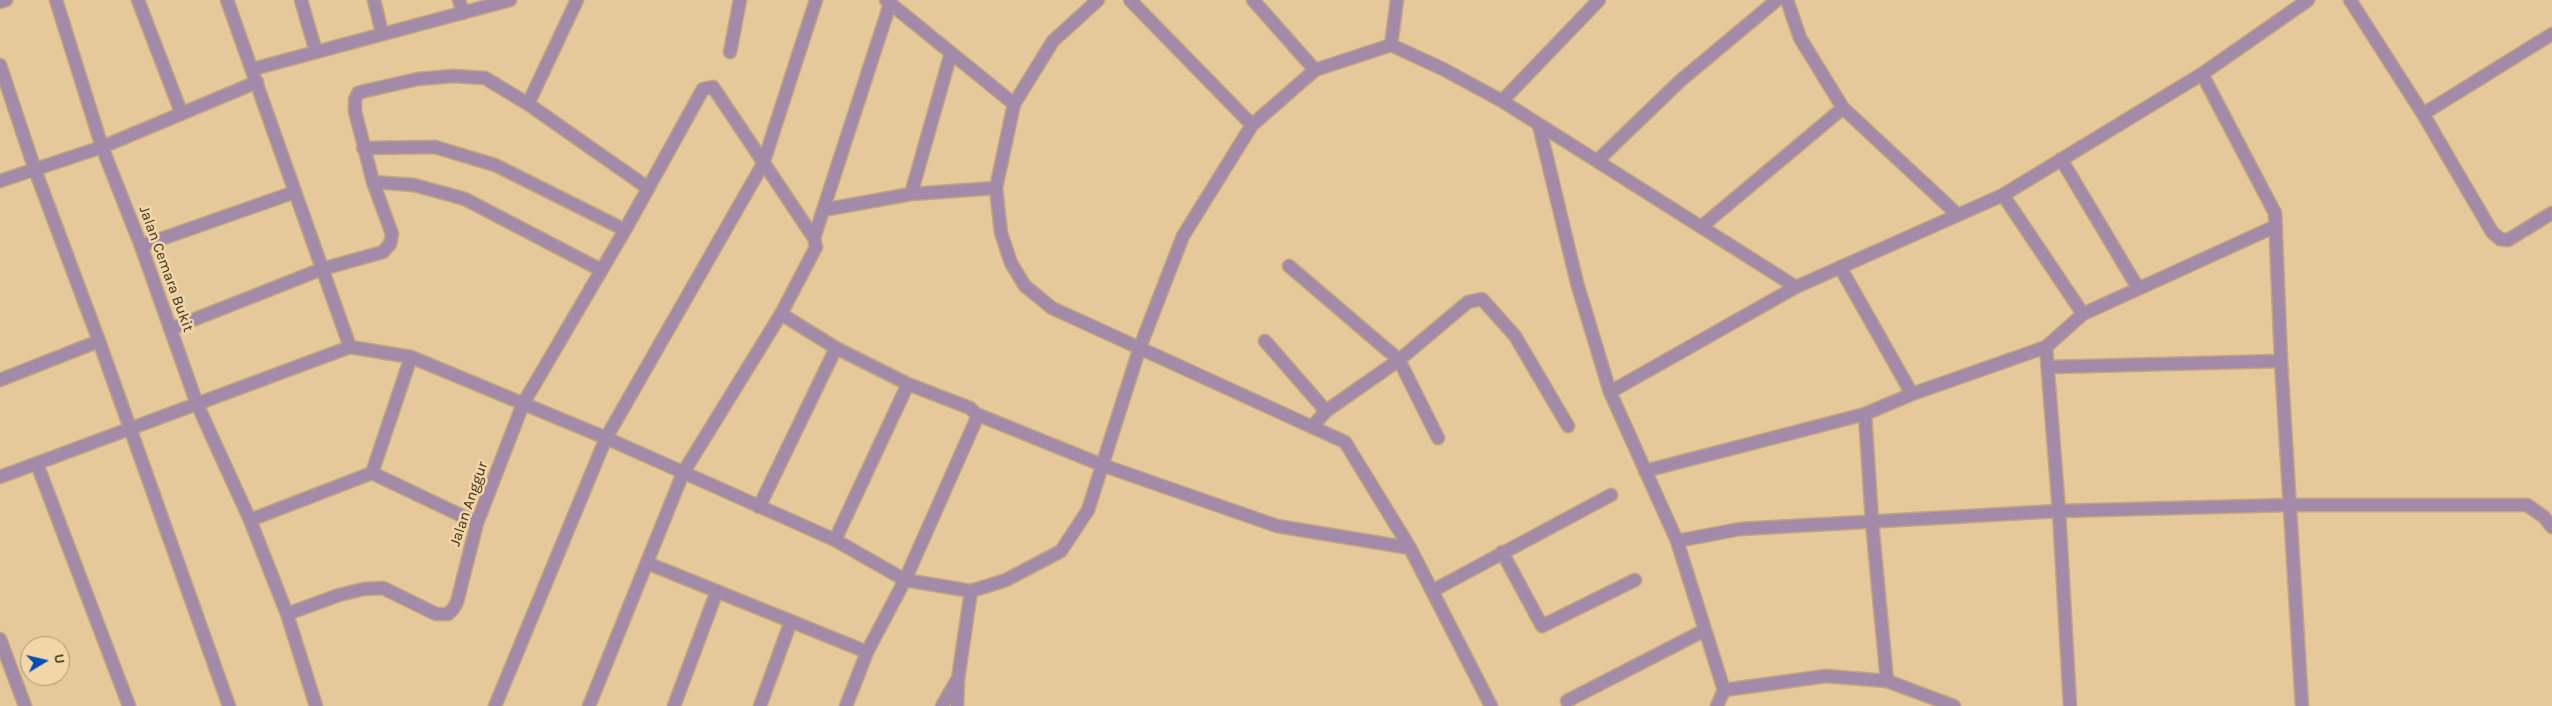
<!DOCTYPE html>
<style>
body{margin:0}
#map{position:relative;width:2552px;height:706px;overflow:hidden;background:#e6c99a;font-family:Karla,sans-serif}
canvas{display:block}
.north{position:absolute;left:20px;top:636px;width:50px;height:50px;box-sizing:border-box;background:#f3d6a7;border:1px solid #aa9470;border-radius:50%;rotate:81deg;font-size:14px;font-weight:700;line-height:20px;text-align:center;color:#3c301d}
.north::after{content:'';display:block;margin:auto;width:18px;height:22px;background:#004eb8;clip-path:polygon(50% 0,100% 100%,50% 72%,0 100%)}
</style>
<div id="map">
<canvas width="2552" height="706"></canvas>
<div class="north">U</div>
</div>
<script>
const context = document.querySelector('canvas').getContext('2d');
context.lineJoin = 'round';
function shape(rows) {
  const path = new Path2D();
  for (const r of rows) {
    path.moveTo(r[0], r[1]);
    for (let i = 2; i < r.length; i += 2) path.lineTo(r[i], r[i + 1]);
  }
  return path;
}
function stroke(path, color, width, dash) {
  context.strokeStyle = color;
  context.lineWidth = width;
  context.lineCap = dash ? 'butt' : 'round';
  context.setLineDash(dash || []);
  context.stroke(path);
}
function write(font, color, halo, rows, align = 'center') {
  context.font = font + ' Karla,sans-serif';
  context.lineWidth = 5;
  context.setLineDash([]);
  context.textBaseline = 'middle';
  context.strokeStyle = halo;
  context.fillStyle = color;
  for (const [text, x, y, turn = 0] of rows) {
    context.save();
    context.translate(x, y);
    context.rotate((+turn || 0) * Math.PI / 180);
    context.textAlign = isNaN(turn) ? turn : align;
    if (halo) context.strokeText(text, 0, 0);
    context.fillText(text, 0, 0);
    context.restore();
  }
}
const minor = shape([
 [56,0,102,147,141,246,197,404,250,520,287,614,316,706],
 [138,0,181,112],
 [227,0,350,347],
 [301,0,316,52],
 [374,0,382,33],
 [459,0,463,13],
 [886,0,1014,104],
 [1098,0,1053,41,1014,104,996,188,1001,233,1011,263,1025,286,1052,308,1345,442,1410,548,1491,706],
 [1130,0,1252,125],
 [1253,0,1315,70],
 [1787,0,1800,38,1843,108,1958,215],
 [2350,0,2423,114,2492,232,2500,239,2508,240,2552,213],
 [0,2,6,0],
 [1391,45,1397,0],
 [730,52,740,0],
 [0,65,35,170,99,341,229,706],
 [253,69,510,0],
 [2202,74,2275,213,2281,361,2302,706],
 [1502,101,1599,0],
 [528,104,577,0],
 [2423,114,2552,34],
 [1539,125,1577,283,1610,392,1677,541,1724,690,1826,676,1887,681,1954,706],
 [363,148,435,147,495,165,625,230],
 [2061,159,2138,288],
 [1597,161,1680,81,1777,0],
 [0,181,102,147,257,82],
 [373,182,414,185,465,199,601,270],
 [911,194,951,53],
 [2003,195,2083,314],
 [823,210,911,194,996,188],
 [1701,227,1843,108],
 [814,238,890,4],
 [141,246,295,192],
 [1289,266,1399,360,1438,438],
 [1840,267,1912,394],
 [781,314,836,348,908,384,970,408,976,414,976,420,905,580,867,652,846,706],
 [170,329,322,269,383,252,390,244,392,234,373,182,355,111,355,100,358,93,365,91,418,79,453,76,485,78,528,104,648,188],
 [1265,341,1326,411,1312,427],
 [2046,347,2059,511,2070,706],
 [2049,367,2281,361],
 [0,380,99,341],
 [1610,392,1796,287],
 [1326,411,1399,360,1468,302,1482,299,1515,336,1568,426],
 [976,414,1102,465,1277,526,1410,548],
 [1865,414,1872,522,1887,681],
 [37,464,129,706],
 [1645,471,1865,414,1912,394,2046,347,2083,314,2276,226],
 [372,473,477,523],
 [0,477,350,347,411,357,606,438,835,540,905,580,971,591,1006,580,1061,551,1088,510,1140,347,1183,236,1252,125,1315,70,1391,45,1443,69,1502,101,1796,287,2003,195,2202,74,2308,0],
 [759,507,836,348],
 [250,520,372,473,411,357],
 [835,540,908,384],
 [1677,541,1740,529,2059,511,2289,505,2527,505,2544,517,2552,527],
 [1502,552,1542,626,1635,580],
 [647,563,867,652],
 [1432,591,1611,495],
 [287,614,339,595,364,589,383,588,436,614,448,614,453,609,457,602,477,523,523,404,625,230,703,89,713,87,814,238,816,247,781,314,683,473,589,706],
 [0,639,25,706],
 [1567,701,1705,630],
 [495,706,606,438,763,164,816,0],
 [674,706,717,591],
 [760,706,791,621],
 [942,706,957,680],
 [957,706,958,679,971,591],
 [1717,706,1724,690]
]);
stroke(minor, '#c1a77e', 15);
stroke(minor, '#a38aa9', 12);
write('15px', '#3c301d', '#f3d6a7', [
 ["Jalan Cemara Bukit",166,269,70],
 ["Jalan Anggur",469,504,-71]
]);
</script>
